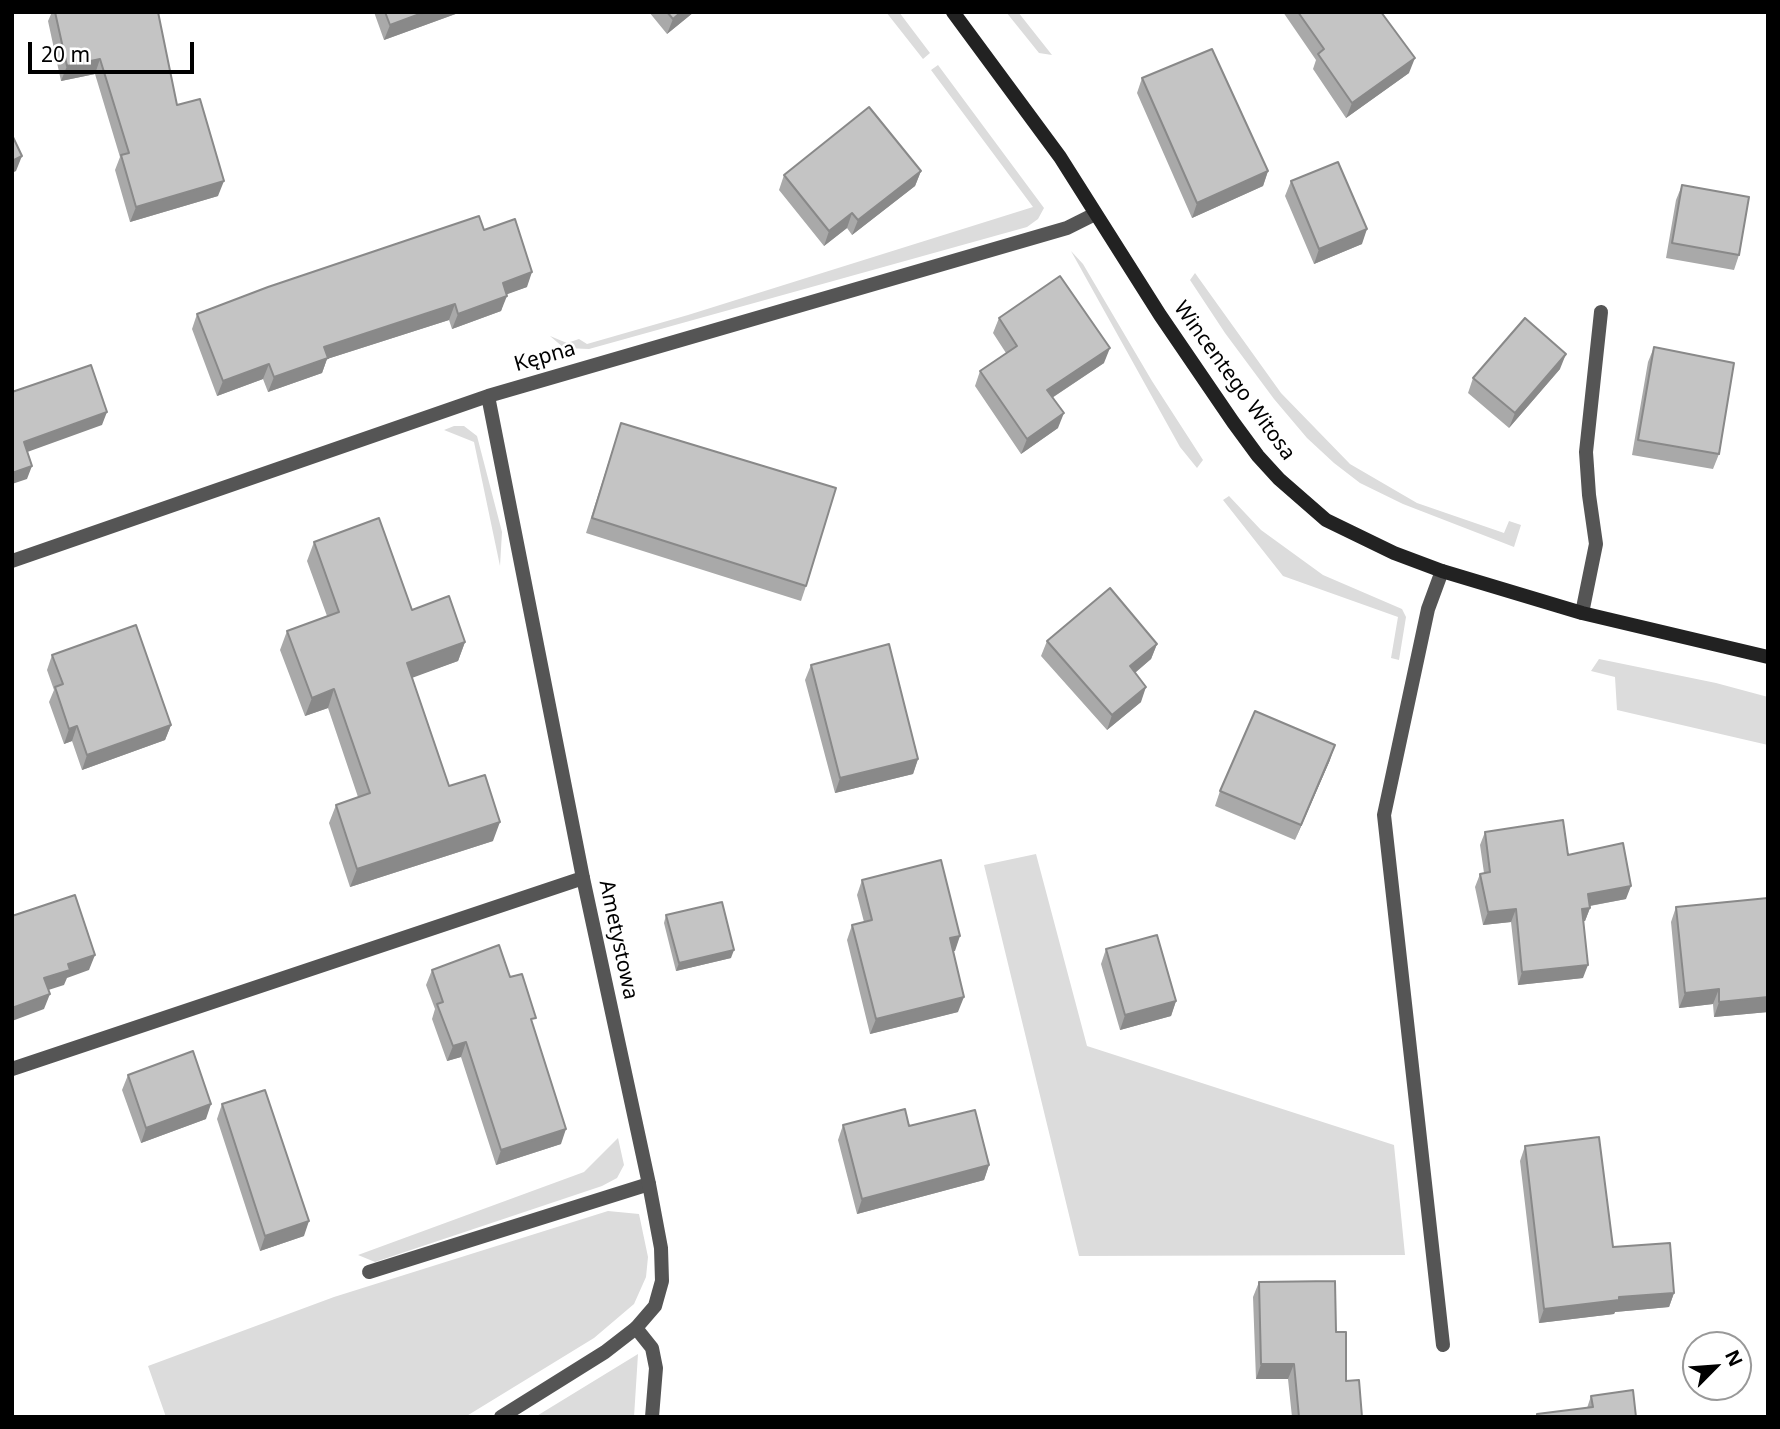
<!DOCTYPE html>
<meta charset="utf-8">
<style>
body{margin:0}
#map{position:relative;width:1780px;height:1429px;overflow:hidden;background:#fff;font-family:"Noto Sans",sans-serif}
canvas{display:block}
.frame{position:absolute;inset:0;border:14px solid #000;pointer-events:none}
.north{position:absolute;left:1682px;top:1331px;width:70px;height:70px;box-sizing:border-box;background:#fff;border:2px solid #999;border-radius:50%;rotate:65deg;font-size:19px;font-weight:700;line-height:28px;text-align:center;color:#000}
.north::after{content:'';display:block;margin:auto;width:24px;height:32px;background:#000;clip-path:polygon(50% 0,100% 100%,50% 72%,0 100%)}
.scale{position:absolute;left:28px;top:42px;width:166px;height:32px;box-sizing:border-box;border:4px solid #000;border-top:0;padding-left:9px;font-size:21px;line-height:24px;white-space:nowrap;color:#000;-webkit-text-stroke:5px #fff;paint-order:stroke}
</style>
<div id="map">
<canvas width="1780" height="1429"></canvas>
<div class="frame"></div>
<div class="north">N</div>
<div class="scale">20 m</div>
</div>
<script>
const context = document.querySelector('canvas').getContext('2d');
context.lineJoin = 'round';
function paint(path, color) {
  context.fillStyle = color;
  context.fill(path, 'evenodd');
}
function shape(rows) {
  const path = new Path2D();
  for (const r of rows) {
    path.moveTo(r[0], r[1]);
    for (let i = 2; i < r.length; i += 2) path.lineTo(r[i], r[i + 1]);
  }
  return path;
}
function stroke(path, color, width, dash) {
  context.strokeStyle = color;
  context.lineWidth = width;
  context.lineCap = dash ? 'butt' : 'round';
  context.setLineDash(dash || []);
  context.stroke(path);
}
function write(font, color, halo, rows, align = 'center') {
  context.font = font + ' "Noto Sans",sans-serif';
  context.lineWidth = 5;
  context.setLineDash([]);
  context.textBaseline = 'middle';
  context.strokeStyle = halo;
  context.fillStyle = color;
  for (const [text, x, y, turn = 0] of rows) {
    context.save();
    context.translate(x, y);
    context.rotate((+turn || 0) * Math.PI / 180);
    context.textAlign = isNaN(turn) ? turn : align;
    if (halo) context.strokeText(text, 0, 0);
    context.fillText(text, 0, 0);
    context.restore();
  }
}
paint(shape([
 [886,12,899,12,930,53,923,59],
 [1006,12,1018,12,1052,55,1039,53],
 [938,65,1044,208,1038,219,1027,227,589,349,564,348,550,336,567,343,579,339,587,344,688,315,1033,207,931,70],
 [1071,251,1083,264,1152,381,1203,460,1197,468,1180,447],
 [1195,273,1281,393,1350,464,1417,503,1504,533,1509,521,1521,525,1514,547,1403,504,1360,483,1334,463,1307,438,1274,399,1225,333,1190,280],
 [454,426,464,426,477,436,502,532,500,566,474,442,444,430],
 [1229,496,1261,530,1323,575,1402,609,1406,617,1399,660,1391,658,1398,617,1283,576,1223,500],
 [1599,659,1716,683,1768,697,1768,745,1617,710,1615,677,1591,671],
 [1036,854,1087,1046,1394,1145,1405,1255,1079,1256,984,865],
 [618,1138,624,1165,617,1178,602,1186,375,1262,358,1255,584,1172],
 [608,1211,639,1214,648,1257,646,1277,634,1304,594,1338,465,1417,166,1417,148,1366,334,1297],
 [638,1354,634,1417,535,1417]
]), '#dcdcdc');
stroke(shape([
 [1442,571,1428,609,1384,815,1443,1345],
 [1582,613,1596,544,1589,495,1586,452,1601,312],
 [12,1069,583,878],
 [369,1272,649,1184],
 [636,1328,652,1348,656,1368,652,1417]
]), '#555', 14);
stroke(shape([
 [488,396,583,878,649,1184,661,1248,662,1281,655,1306,636,1328,605,1352,501,1417],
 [12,561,488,396,1067,228,1095,214]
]), '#555', 14);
stroke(shape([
 [953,12,1060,157,1160,315,1233,422,1258,456,1279,479,1326,520,1394,553,1442,571,1582,613,1768,657]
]), '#222', 14);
paint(shape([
 [52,12,158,12,177,105,218,196,130,222,115,170,120,157,95,74,61,81,48,21],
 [374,12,461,12,384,40],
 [649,12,694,12,667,34],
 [1283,12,1381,12,1409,73,1346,118,1313,69,1316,60],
 [1142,78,1268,171,1263,186,1192,218,1137,93],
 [921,171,915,186,852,235,847,228,824,246,779,190,784,175],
 [1291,181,1362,244,1314,264,1285,196],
 [1682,185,1739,255,1734,270,1666,258,1676,200],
 [484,230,527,287,506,294,501,311,452,329,449,320,327,359,322,373,268,392,263,379,217,396,192,329,197,314],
 [999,318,1104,363,1052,398,1058,428,1021,454,975,386,980,371,1006,353,993,333],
 [1654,347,1719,454,1713,469,1632,455,1648,362],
 [1560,369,1509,428,1468,393,1473,378],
 [621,423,806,586,801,601,586,533],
 [314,542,412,610,465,642,458,661,412,677,449,786,493,841,350,887,329,823,336,805,358,797,328,708,305,716,280,650,287,631,327,616,307,561],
 [1047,641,1157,644,1151,659,1135,673,1141,702,1107,730,1041,656],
 [52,655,171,725,165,740,82,770,72,741,64,744,49,702,54,690,47,670],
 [811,665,918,759,913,774,835,793,805,680],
 [1330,760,1295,840,1215,806,1220,791],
 [1485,832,1568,855,1626,899,1590,906,1590,908,1585,921,1583,921,1583,978,1518,985,1511,922,1483,925,1475,887,1480,874,1484,873,1480,845],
 [862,880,955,951,953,951,958,1012,870,1034,847,940,852,925,864,922,857,895],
 [1768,898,1768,1012,1714,1017,1713,1004,1679,1008,1671,922,1676,907],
 [666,915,731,958,676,971,664,923],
 [1106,949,1176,1001,1171,1016,1120,1030,1101,964],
 [432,970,510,977,533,1026,561,1144,496,1165,461,1057,447,1061,432,1019,435,1009,426,985],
 [128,1075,206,1119,141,1143,122,1090],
 [222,1104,304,1236,260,1251,217,1119],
 [843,1125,909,1126,989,1165,984,1180,857,1214,838,1140],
 [1525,1146,1613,1247,1674,1293,1669,1307,1615,1312,1614,1314,1539,1323,1520,1161],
 [1259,1282,1336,1332,1346,1381,1362,1417,1292,1417,1288,1379,1256,1379,1253,1297],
 [1591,1396,1636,1417,1536,1417,1537,1414,1587,1408]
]), '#a9a9a9');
paint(shape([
 [425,12,461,12,384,40,390,25],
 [681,12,694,12,667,34,673,19],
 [1415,58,1409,73,1346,118,1352,103],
 [100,59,95,74,61,81,67,66],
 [22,156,16,171,12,173,12,161],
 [921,171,915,186,852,235,858,220],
 [1268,171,1263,186,1192,218,1197,203],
 [224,181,218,196,130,222,136,207],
 [852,213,847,228,824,246,829,231],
 [1367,229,1362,244,1314,264,1319,249],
 [532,272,527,287,497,298,503,283],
 [507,296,501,311,452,329,458,314],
 [455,304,449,320,327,359,322,373,268,392,274,377,324,347],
 [1110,348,1104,363,1041,405,1047,390],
 [1566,354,1560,369,1509,428,1515,413],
 [269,364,263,379,217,396,223,381],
 [107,412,102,425,19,455,24,442],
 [1064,413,1058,428,1021,454,1027,439],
 [32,466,27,479,12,484,12,473],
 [465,642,458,661,401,682,407,663],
 [1157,644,1151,659,1124,682,1130,666],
 [1146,687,1141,702,1107,730,1112,715],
 [334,689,328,708,305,716,312,698],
 [171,725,165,740,82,770,87,755],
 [77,726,72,741,64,744,69,729],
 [1335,745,1330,760,1295,840,1301,825],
 [918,759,913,774,835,793,840,778],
 [500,822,493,841,350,887,357,869],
 [1631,886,1626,899,1583,907,1588,894],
 [1590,908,1585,921,1577,922,1582,909],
 [1516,909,1511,922,1483,925,1488,912],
 [960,936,955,951,944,953,950,938],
 [734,950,731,958,676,971,679,963],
 [95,955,89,970,67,978,64,985,39,993,44,978,68,964],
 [1588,965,1583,978,1518,985,1522,972],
 [1719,989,1713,1004,1679,1008,1685,993],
 [50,994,44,1009,12,1021,12,1008],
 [964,997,958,1012,870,1034,876,1019],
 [1768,997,1768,1012,1714,1017,1719,1002],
 [1176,1001,1171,1016,1120,1030,1125,1015],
 [466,1042,461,1057,447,1061,453,1046],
 [211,1104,206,1119,141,1143,146,1128],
 [566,1129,561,1144,496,1165,501,1150],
 [989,1165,984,1180,857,1214,862,1199],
 [309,1221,304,1236,260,1251,265,1236],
 [1674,1293,1669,1307,1615,1312,1614,1314,1539,1323,1544,1309,1619,1297],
 [1261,1364,1294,1364,1288,1379,1256,1379]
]), '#898989');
const building = shape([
 [55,12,158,12,177,105,200,99,224,181,136,207,121,155,129,153,100,59,67,66,55,12],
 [385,12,425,12,390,25,385,12],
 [667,12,681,12,673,19,667,12],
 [1298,12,1381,12,1415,58,1352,103,1318,54,1324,49,1298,12],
 [1212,49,1268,171,1197,203,1142,78,1212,49],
 [869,107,921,171,858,220,852,213,829,231,784,175,869,107],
 [12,135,22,156,12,161,12,135],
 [1338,162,1367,229,1319,249,1291,181,1338,162],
 [1682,185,1749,197,1739,255,1672,243,1682,185],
 [479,216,484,230,515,219,532,272,503,283,507,296,458,314,455,304,324,347,328,358,274,377,269,364,223,381,197,314,268,287,479,216],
 [1060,276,1110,348,1047,390,1064,413,1027,439,980,371,1017,346,999,318,1060,276],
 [1525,318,1566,354,1515,413,1473,378,1525,318],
 [1654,347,1734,363,1719,454,1638,440,1654,347],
 [91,365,107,412,24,442,32,466,12,473,12,392,91,365],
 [621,423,836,488,806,586,592,518,621,423],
 [379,518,412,610,449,596,465,642,407,663,449,786,485,775,500,822,357,869,336,805,370,793,334,689,312,698,287,631,339,612,314,542,379,518],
 [1110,588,1157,644,1130,666,1146,687,1112,715,1047,641,1110,588],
 [136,625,171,725,87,755,77,726,69,729,55,687,63,684,52,655,136,625],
 [889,644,918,759,840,778,811,665,889,644],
 [1255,711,1335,745,1301,825,1220,791,1255,711],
 [1563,820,1568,855,1623,843,1631,886,1588,894,1590,908,1582,909,1588,965,1522,972,1516,909,1488,912,1480,874,1490,872,1485,832,1563,820],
 [941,860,960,936,950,938,964,997,876,1019,852,925,872,920,862,880,941,860],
 [75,895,95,955,68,964,70,970,44,978,50,994,12,1008,12,916,75,895],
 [1768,898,1768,997,1719,1002,1719,989,1685,993,1676,907,1768,898],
 [722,902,734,950,679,963,666,915,722,902],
 [1157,935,1176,1001,1125,1015,1106,949,1157,935],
 [499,945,510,977,522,974,536,1018,531,1019,566,1129,501,1150,466,1042,453,1046,437,1004,443,1002,432,970,499,945],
 [193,1051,211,1104,146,1128,128,1075,193,1051],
 [265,1090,309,1221,265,1236,222,1104,265,1090],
 [905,1109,909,1126,975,1110,989,1165,862,1199,843,1125,905,1109],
 [1599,1137,1613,1247,1670,1243,1674,1293,1619,1297,1619,1300,1544,1309,1525,1146,1599,1137],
 [1335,1281,1336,1332,1346,1332,1346,1381,1359,1380,1362,1417,1299,1417,1294,1364,1261,1364,1259,1282,1335,1281],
 [1633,1390,1636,1417,1537,1417,1537,1414,1593,1407,1591,1396,1633,1390]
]);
paint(building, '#c4c4c4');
stroke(building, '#898989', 2);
write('21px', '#000', '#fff', [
 ["Kępna",545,357,-16],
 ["Wincentego Witosa",1234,381,54],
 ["Ametystowa",618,940,78]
]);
</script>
